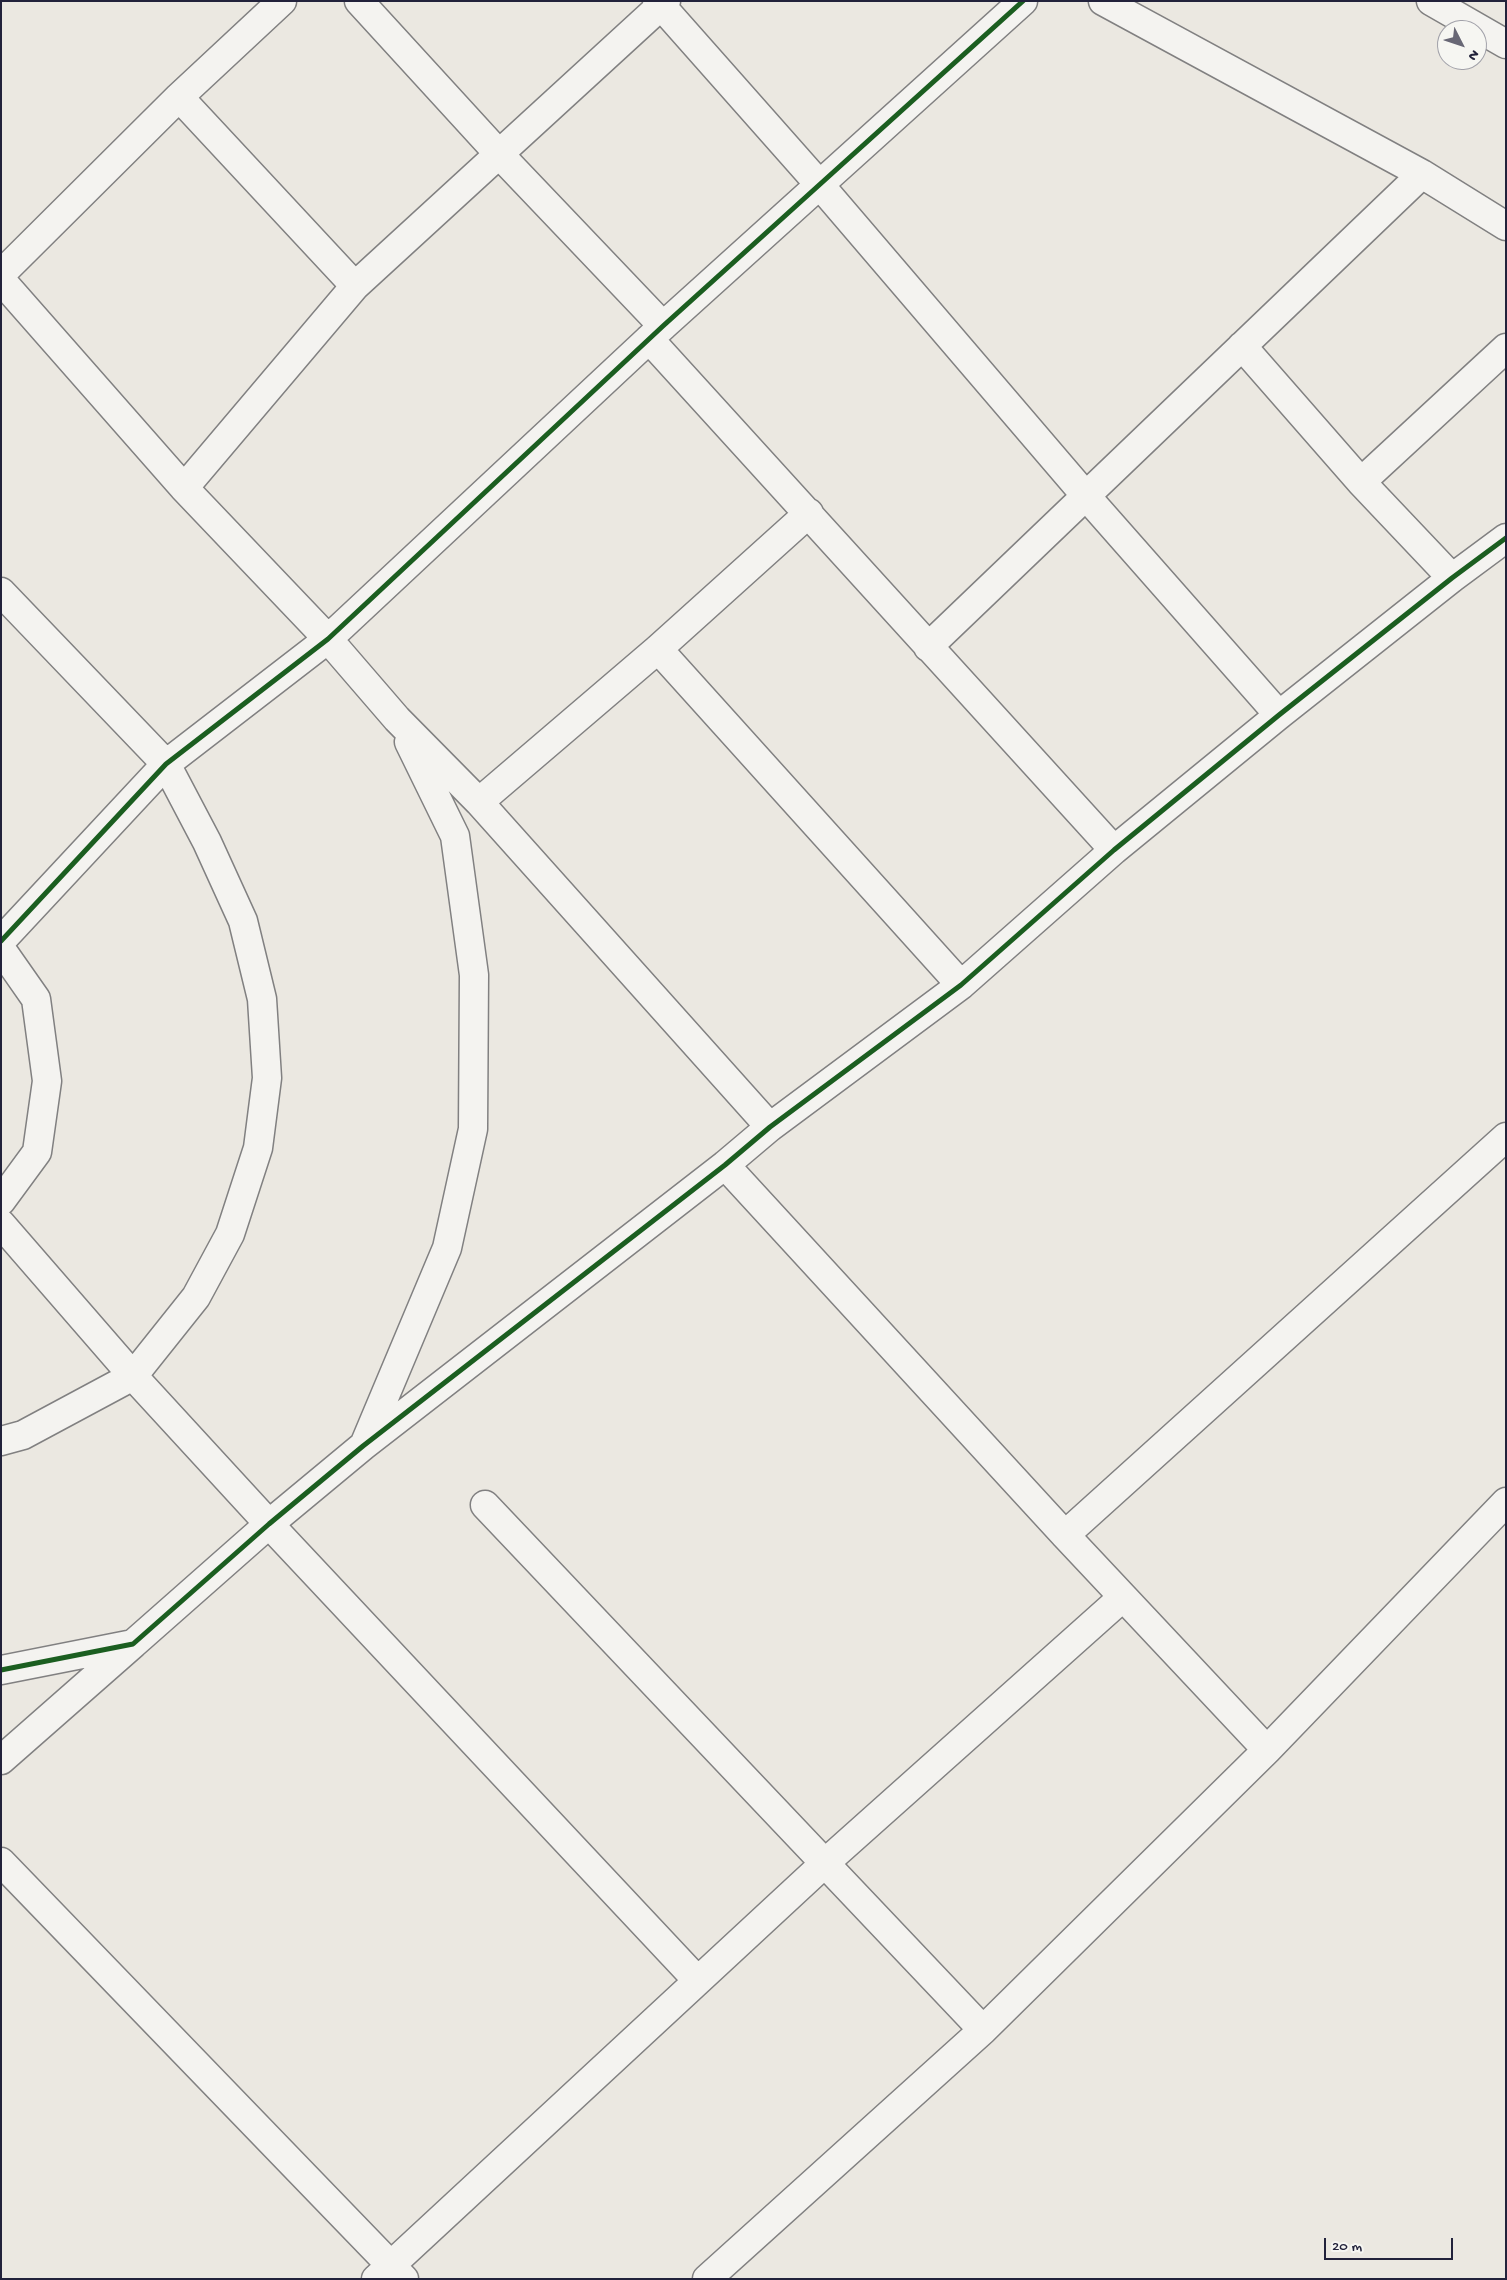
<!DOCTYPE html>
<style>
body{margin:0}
#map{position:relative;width:1507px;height:2280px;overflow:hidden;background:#ebe8e1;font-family:"Gochi Hand",sans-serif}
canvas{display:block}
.frame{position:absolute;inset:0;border:2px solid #22223b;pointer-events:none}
.north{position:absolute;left:1437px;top:20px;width:50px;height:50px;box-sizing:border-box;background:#f6f6f2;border:1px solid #a1a1a9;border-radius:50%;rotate:131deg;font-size:14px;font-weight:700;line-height:20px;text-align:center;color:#22223b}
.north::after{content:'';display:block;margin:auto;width:18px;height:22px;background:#686775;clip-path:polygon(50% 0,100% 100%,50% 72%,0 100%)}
.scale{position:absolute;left:1324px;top:2238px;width:129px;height:22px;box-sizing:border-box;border:2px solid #22223b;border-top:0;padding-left:6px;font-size:15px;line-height:18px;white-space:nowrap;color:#22223b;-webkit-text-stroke:4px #f6f6f2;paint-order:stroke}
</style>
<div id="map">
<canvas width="1507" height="2280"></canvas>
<div class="frame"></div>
<div class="north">N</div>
<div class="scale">20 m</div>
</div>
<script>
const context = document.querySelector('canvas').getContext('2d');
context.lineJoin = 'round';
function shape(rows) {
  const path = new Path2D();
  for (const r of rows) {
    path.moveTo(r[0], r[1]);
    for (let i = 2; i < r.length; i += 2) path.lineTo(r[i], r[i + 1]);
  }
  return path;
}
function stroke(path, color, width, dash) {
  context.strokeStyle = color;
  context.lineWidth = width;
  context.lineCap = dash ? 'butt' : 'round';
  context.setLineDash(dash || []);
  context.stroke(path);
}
const minor = shape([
 [359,1,499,154,663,326],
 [657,1,819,184,1086,496,1279,715],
 [1103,1,1422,174,1506,226],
 [1431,1,1506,44],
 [179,97,355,286],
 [1,274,179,97,282,1],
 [1,280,184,488,328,639,397,719,479,802,770,1127],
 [649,339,1114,850],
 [1242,346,1361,482,1452,578],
 [1361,482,1506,348],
 [184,488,355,286,666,1],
 [1,592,166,764,207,842,243,921,262,999,267,1078,258,1148,230,1234,196,1297,133,1376,23,1435,1,1441],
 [928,647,1422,174],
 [658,649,961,985],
 [479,802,658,649,809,513],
 [1,941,166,764,328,639,663,326,1023,1],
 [1,949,36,999,47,1081,37,1152,1,1201],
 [725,1165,1065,1535,1267,1750],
 [1,1224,133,1376,269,1524,697,1980],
 [365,1443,447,1248,473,1129,474,975,455,836,409,742],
 [485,1505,983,2030],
 [1065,1535,1506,1137],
 [1,1670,133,1644,269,1524,363,1446,725,1165,770,1127,961,985,1114,850,1279,715,1452,578,1506,538],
 [1,1760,133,1644],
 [1,1862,404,2279],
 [376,2279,825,1863,1123,1597],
 [707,2279,983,2030,1267,1750,1506,1502]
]);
stroke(minor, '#818081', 31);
stroke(minor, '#f4f3f0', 28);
stroke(shape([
 [1,941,166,764,328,639,663,326,1023,1],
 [1,1670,133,1644,269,1524,363,1446,725,1165,770,1127,961,985,1114,850,1279,715,1452,578,1506,538]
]), '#1b5e20', 5);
</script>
